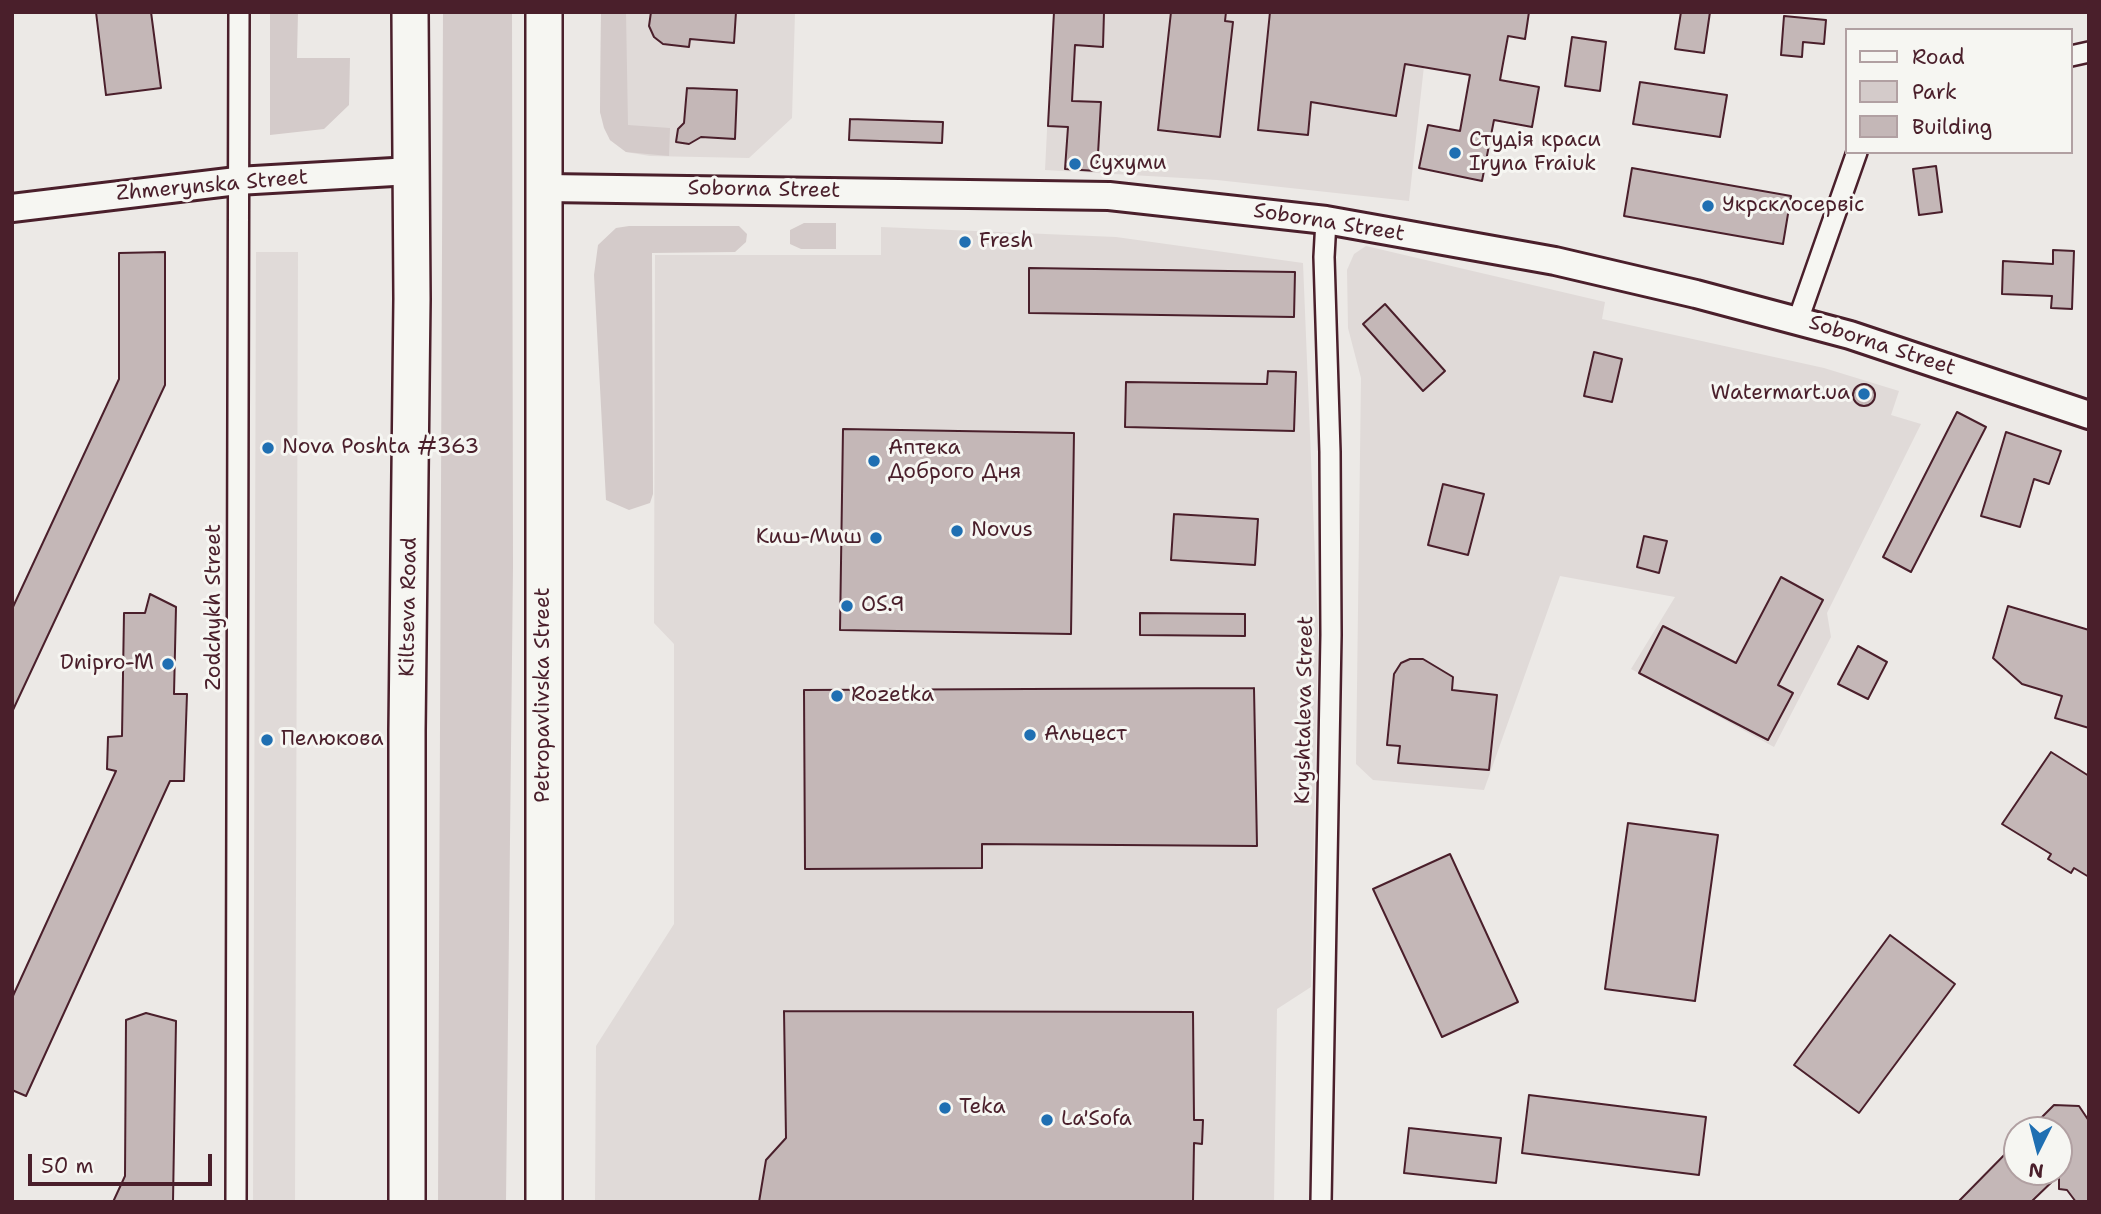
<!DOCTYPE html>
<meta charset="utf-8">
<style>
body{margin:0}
#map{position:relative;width:2101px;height:1214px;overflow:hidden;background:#ece9e6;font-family:"Shantell Sans",sans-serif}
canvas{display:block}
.frame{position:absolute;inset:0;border:14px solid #4a1f2b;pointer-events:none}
.legend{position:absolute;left:1845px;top:28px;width:228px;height:126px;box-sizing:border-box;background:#f6f6f2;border:2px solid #b1a0a2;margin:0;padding:9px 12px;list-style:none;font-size:21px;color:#4a1f2b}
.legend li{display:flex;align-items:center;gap:14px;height:35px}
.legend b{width:35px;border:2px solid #b1a0a2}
.north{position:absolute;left:2003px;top:1116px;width:70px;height:70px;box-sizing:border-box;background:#f6f6f2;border:2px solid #b1a0a2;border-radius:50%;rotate:186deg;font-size:19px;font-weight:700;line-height:28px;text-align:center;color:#4a1f2b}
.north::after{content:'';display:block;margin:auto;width:24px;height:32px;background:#1f6fb2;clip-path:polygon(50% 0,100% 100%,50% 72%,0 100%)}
.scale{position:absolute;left:28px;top:1154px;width:184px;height:32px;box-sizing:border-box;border:4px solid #4a1f2b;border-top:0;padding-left:9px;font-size:21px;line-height:24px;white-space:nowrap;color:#4a1f2b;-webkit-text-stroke:5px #f6f6f2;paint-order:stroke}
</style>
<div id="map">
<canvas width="2101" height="1214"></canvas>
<div class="frame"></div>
<ul class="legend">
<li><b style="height:9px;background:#f6f6f2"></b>Road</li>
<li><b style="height:19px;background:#d4cbca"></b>Park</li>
<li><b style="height:19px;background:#c4b7b7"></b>Building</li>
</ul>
<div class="north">N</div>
<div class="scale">50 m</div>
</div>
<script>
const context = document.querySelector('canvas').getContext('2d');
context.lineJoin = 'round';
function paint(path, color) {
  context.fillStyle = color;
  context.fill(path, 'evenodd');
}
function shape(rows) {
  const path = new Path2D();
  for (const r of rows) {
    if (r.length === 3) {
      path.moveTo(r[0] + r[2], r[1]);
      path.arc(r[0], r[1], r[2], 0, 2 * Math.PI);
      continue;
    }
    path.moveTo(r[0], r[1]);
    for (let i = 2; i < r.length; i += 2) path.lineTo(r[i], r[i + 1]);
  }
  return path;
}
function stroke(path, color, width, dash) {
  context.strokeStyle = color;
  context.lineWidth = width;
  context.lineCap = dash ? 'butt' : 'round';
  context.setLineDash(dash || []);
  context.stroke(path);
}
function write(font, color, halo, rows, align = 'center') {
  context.font = font + ' "Shantell Sans",sans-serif';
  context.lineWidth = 6;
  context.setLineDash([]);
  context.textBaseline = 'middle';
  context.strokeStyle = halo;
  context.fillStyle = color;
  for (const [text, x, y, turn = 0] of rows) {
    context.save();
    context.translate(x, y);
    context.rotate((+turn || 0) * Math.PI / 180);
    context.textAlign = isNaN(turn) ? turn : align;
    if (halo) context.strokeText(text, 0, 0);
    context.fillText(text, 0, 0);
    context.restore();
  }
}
paint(shape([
 [601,12,795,12,792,118,749,158,650,156,626,152,610,140,600,112],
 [1053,12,1430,12,1409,201,1217,180,1045,170],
 [881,227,1116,237,1303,263,1318,630,1311,987,1277,1009,1274,1202,595,1202,596,1046,674,924,674,644,654,623,655,255,881,255],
 [1366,246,1605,302,1602,319,1824,368,1899,391,1891,415,1921,424,1827,613,1831,637,1774,747,1631,669,1675,597,1560,576,1484,790,1373,780,1356,764,1361,378,1348,328,1347,270,1354,254],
 [256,252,298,252,295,1202,253,1202]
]), '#e0dad8');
paint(shape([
 [270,12,298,12,297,58,350,58,349,105,324,129,270,135],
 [443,12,512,12,513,567,506,1202,438,1202],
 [601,12,626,12,628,125,670,128,669,156,626,152,610,140,604,128,600,112],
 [804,223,836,223,836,249,801,249,790,244,790,230],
 [629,226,739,226,747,234,746,242,735,252,652,253,653,494,650,503,629,510,606,500,594,275,598,245,616,228]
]), '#d4cbca');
const building = shape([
 [96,12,151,12,161,88,106,95,96,12],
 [651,12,736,12,734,43,690,39,689,47,663,44,654,37,649,26,651,12],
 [1054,12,1104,12,1103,47,1075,45,1072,101,1101,102,1097,171,1065,169,1068,127,1048,126,1054,12],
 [1171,12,1226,12,1225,21,1233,22,1220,137,1158,130,1171,12],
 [1270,12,1529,12,1525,39,1508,36,1500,80,1539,87,1532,127,1494,120,1482,181,1419,168,1428,125,1460,131,1470,75,1405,64,1396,116,1311,102,1308,135,1258,130,1270,12],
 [1681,12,1710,12,1704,53,1675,49,1681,12],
 [1784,16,1826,20,1824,44,1803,42,1802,57,1781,55,1784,16],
 [1572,37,1606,42,1600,91,1565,86,1572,37],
 [1640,82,1727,95,1720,137,1633,124,1640,82],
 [687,88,737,90,735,139,701,137,689,144,676,142,678,129,684,123,687,88],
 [850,119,943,122,942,143,849,140,850,119],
 [1936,166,1942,212,1919,215,1913,169,1936,166],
 [1632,168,1791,196,1783,244,1624,216,1632,168],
 [2053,250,2074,251,2072,309,2051,308,2052,296,2002,294,2003,261,2053,264,2053,250],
 [165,252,165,385,12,712,12,609,119,379,119,253,165,252],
 [1029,268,1295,272,1294,317,1029,313,1029,268],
 [1385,304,1445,371,1423,391,1363,324,1385,304],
 [1594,352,1622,359,1612,402,1584,396,1594,352],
 [1268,371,1296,372,1294,431,1125,427,1126,382,1267,384,1268,371],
 [1864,395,11],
 [1957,412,1986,427,1911,572,1883,557,1957,412],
 [843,429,1074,433,1071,634,840,630,843,429],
 [2006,432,2061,451,2049,484,2034,479,2020,527,1981,516,2006,432],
 [1443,484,1484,494,1468,555,1428,545,1443,484],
 [1174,514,1258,519,1255,565,1171,560,1174,514],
 [1644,536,1667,541,1659,573,1637,567,1644,536],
 [1781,577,1823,600,1778,685,1793,693,1768,740,1639,673,1663,626,1736,663,1781,577],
 [150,594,176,607,174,694,187,694,184,781,170,781,26,1096,12,1090,12,998,116,771,107,769,108,737,122,736,124,613,145,613,150,594],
 [2008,606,2089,630,2089,728,2055,718,2062,696,2022,684,1993,658,2008,606],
 [1140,613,1245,614,1245,636,1140,635,1140,613],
 [1858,646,1887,662,1868,699,1838,684,1858,646],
 [1410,659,1423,659,1453,677,1452,690,1497,695,1489,770,1398,763,1400,746,1387,745,1394,674,1401,663,1410,659],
 [1254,688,1257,846,982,844,982,868,805,869,804,690,1254,688],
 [2051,752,2089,776,2089,877,2074,868,2071,873,2048,859,2051,854,2002,824,2051,752],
 [1628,823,1718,835,1695,1001,1605,989,1628,823],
 [1450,854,1518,1002,1442,1037,1373,889,1450,854],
 [1890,935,1955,984,1859,1113,1794,1065,1890,935],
 [784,1011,1193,1012,1194,1120,1203,1120,1202,1144,1194,1143,1193,1202,759,1202,766,1160,786,1138,784,1011],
 [146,1013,176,1021,173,1202,113,1202,125,1176,126,1020,146,1013],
 [1529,1095,1706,1117,1699,1175,1522,1153,1529,1095],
 [2054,1105,2079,1106,2089,1121,2089,1202,2076,1202,2067,1190,2059,1189,2059,1175,2031,1202,1958,1202,2017,1142,2017,1172,2059,1172,2059,1130,2029,1130,2054,1105],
 [1409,1128,1501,1138,1496,1183,1404,1173,1409,1128]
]);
paint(building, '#c4b7b7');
stroke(building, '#4a1f2b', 2);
const street = shape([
 [2071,56,2089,52],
 [1798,320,1857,152],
 [236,1202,239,12],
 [1321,1202,1331,635,1330,452,1324,257,1326,220]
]);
const secondary = shape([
 [547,188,1109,196,1326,220,1555,261,1696,294,1850,335,2089,415],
 [12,208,237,181,411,171]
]);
const highway = shape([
 [407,1202,407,730,412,299,410,12],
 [544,1202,544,12]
]);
stroke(street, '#4a1f2b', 24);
stroke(secondary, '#4a1f2b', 32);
stroke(highway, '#4a1f2b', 40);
stroke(street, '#f6f6f2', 19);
stroke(secondary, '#f6f6f2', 26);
stroke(highway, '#f6f6f2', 35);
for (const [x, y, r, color] of [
 [1455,153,7,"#1f6fb2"],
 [1075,164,7,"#1f6fb2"],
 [1708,206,7,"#1f6fb2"],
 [965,242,7,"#1f6fb2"],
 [1864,394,7,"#1f6fb2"],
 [268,448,7,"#1f6fb2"],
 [874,461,7,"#1f6fb2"],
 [957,531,7,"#1f6fb2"],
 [876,538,7,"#1f6fb2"],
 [847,606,7,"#1f6fb2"],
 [168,664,7,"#1f6fb2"],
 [837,696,7,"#1f6fb2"],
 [1030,735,7,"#1f6fb2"],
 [267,740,7,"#1f6fb2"],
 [945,1108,7,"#1f6fb2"],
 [1047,1120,7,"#1f6fb2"]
]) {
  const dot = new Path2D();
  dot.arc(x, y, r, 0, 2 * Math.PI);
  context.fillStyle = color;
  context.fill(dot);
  stroke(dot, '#f6f6f2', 2.5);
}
write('21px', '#4a1f2b', '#f6f6f2', [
 ["Студія краси",1469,141],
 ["Iryna Fraiuk",1469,165],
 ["Сухуми",1089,164],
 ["Укрсклосервіс",1722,206],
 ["Fresh",979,242],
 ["Watermart.ua",1850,394,"right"],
 ["Nova Poshta #363",282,448],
 ["Аптека",888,449],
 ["Доброго Дня",888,473],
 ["Novus",971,531],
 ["Киш-Миш",862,538,"right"],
 ["OS.9",861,606],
 ["Dnipro-M",154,664,"right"],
 ["Rozetka",851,696],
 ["Альцест",1044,735],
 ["Пелюкова",281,740],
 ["Teka",959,1108],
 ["La'Sofa",1061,1120]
], 'left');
write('21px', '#4a1f2b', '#f6f6f2', [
 ["Zhmerynska Street",212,186,-5],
 ["Soborna Street",764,190,1],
 ["Soborna Street",1329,223,9],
 ["Soborna Street",1882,346,18],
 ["Zodchykh Street",215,607,-90],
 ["Kiltseva Road",409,607,-89],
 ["Petropavlivska Street",544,695,-90],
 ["Kryshtaleva Street",1305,710,-89]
]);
</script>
